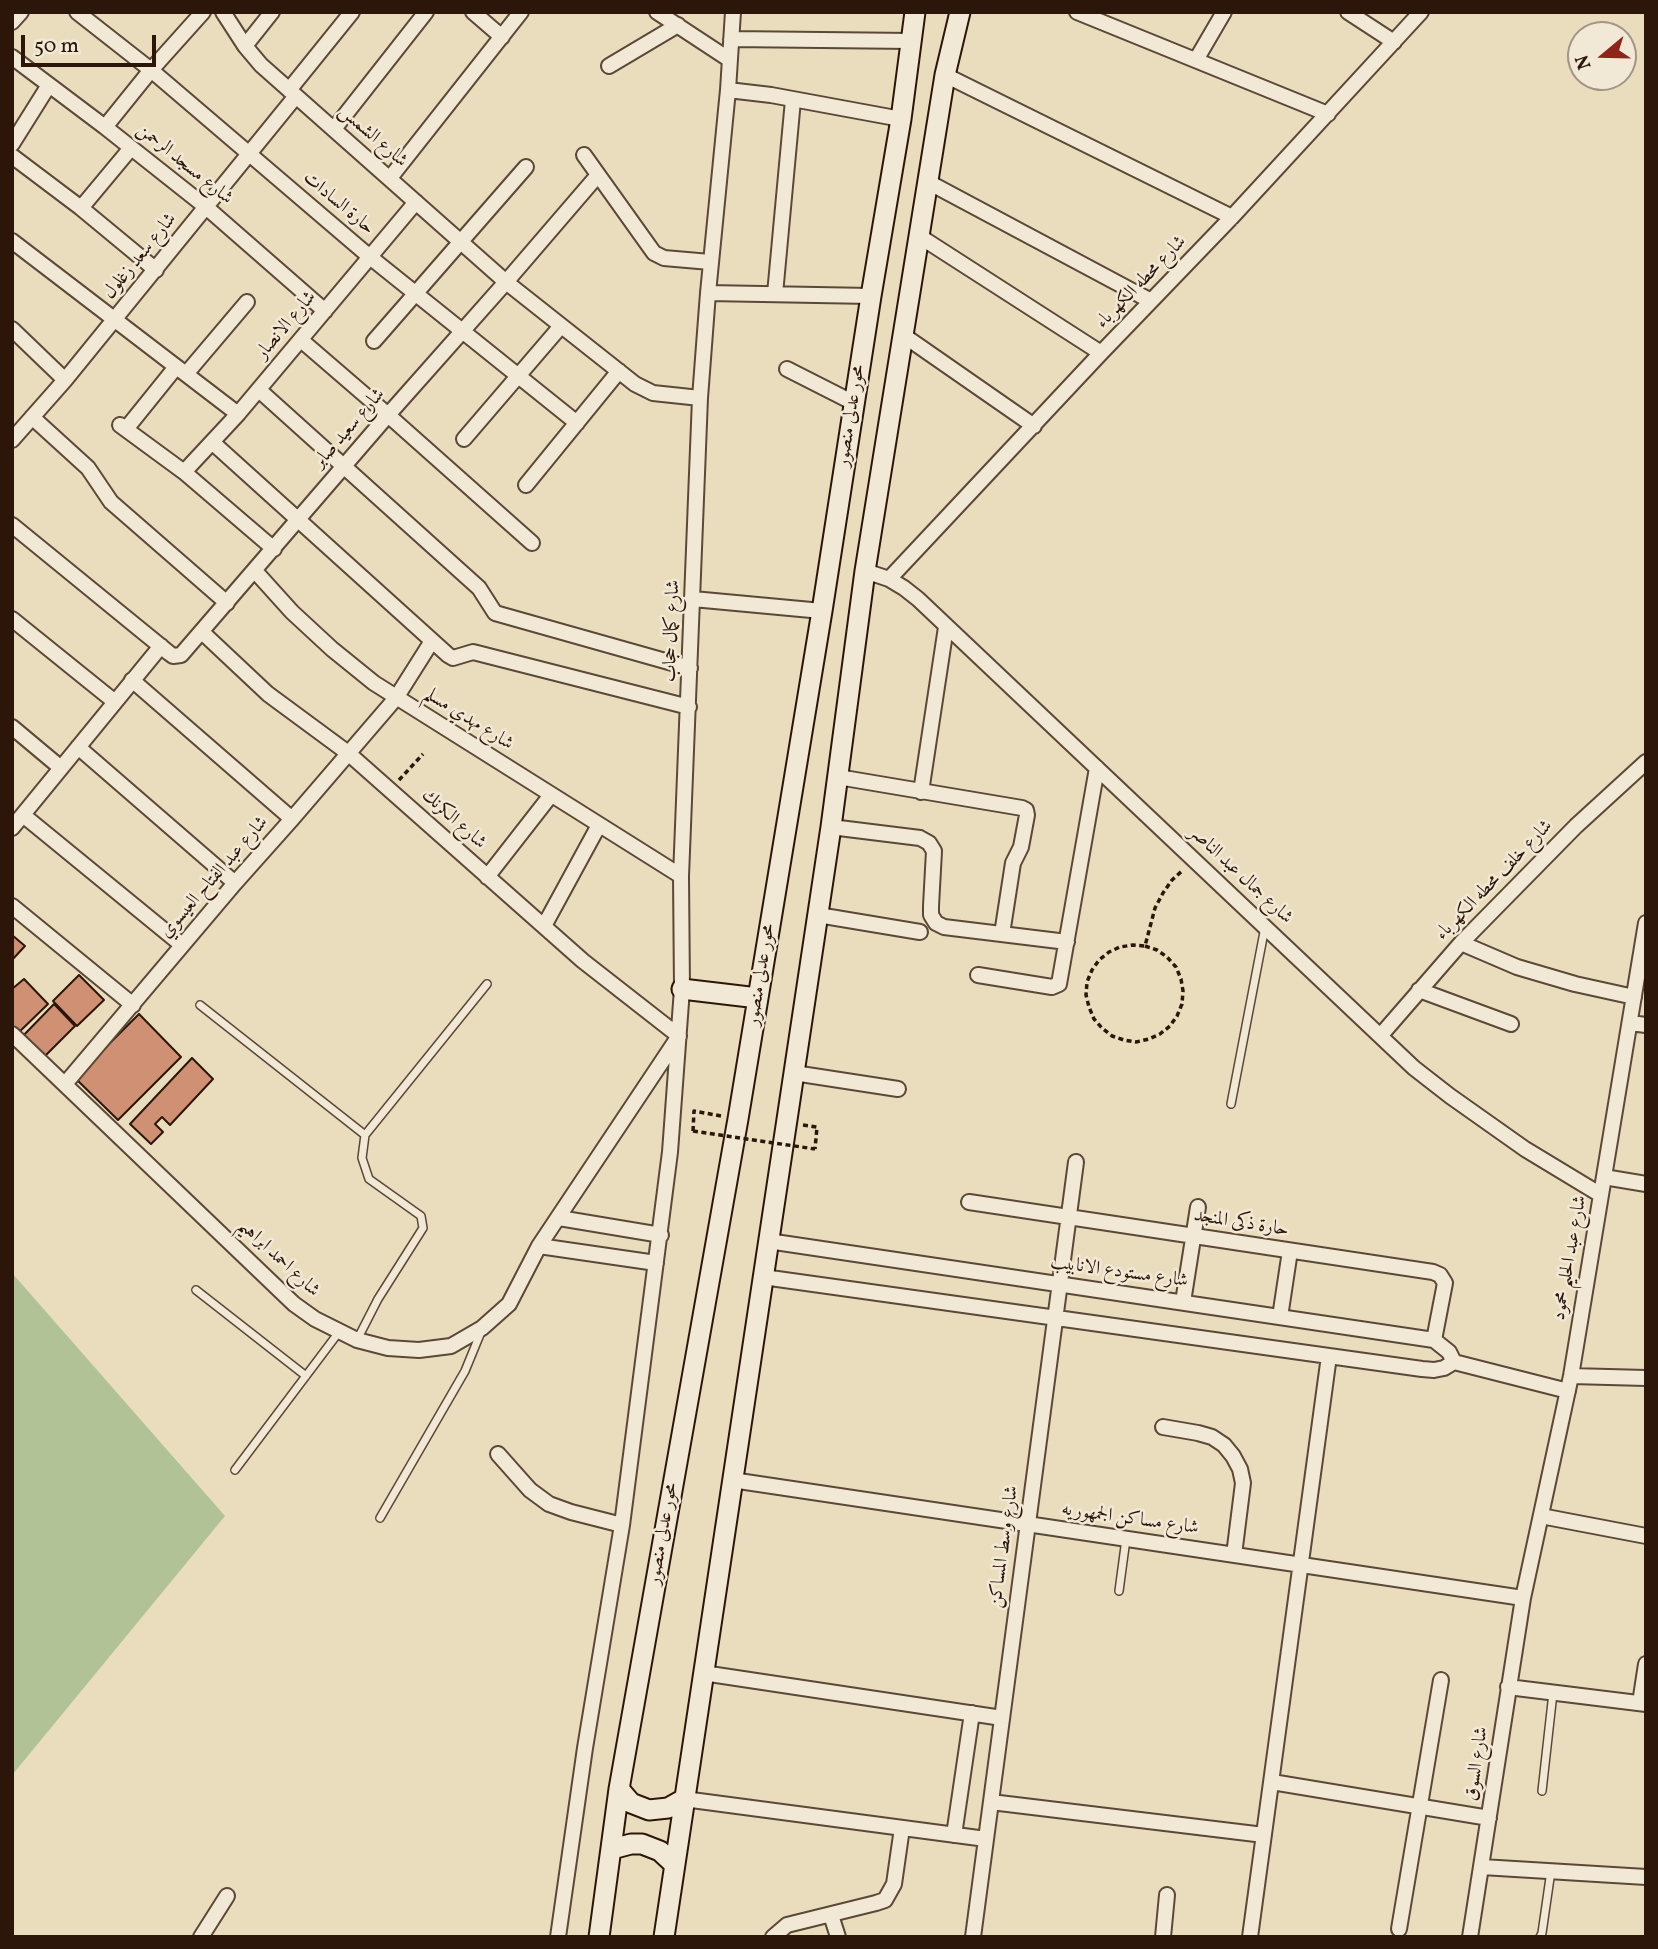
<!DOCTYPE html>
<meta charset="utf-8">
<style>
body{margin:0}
#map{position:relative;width:1658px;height:1949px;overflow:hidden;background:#e9ddbe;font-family:Vollkorn,serif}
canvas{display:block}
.frame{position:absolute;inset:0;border:14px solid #2c160a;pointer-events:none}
.north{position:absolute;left:1567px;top:21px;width:70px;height:70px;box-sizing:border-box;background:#f1e9d5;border:2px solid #a29584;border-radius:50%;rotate:251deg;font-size:19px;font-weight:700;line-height:28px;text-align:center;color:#2c160a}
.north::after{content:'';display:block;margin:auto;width:24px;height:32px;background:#8f2418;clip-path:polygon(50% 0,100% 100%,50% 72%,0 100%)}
.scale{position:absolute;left:21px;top:35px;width:135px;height:32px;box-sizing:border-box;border:4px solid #2c160a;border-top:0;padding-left:9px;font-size:21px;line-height:24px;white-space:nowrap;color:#2c160a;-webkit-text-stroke:5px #f1e9d5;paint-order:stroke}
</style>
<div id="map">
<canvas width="1658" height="1949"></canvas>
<div class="frame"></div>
<div class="north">N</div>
<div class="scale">50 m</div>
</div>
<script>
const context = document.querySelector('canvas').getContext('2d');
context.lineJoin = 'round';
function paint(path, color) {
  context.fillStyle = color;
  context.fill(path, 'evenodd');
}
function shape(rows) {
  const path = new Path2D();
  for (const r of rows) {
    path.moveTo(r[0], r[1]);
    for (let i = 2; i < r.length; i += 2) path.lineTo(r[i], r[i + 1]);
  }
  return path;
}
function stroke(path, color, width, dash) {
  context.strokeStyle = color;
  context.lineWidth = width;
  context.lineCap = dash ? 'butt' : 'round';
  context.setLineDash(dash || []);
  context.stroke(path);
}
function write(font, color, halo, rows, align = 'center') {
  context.font = font + ' Vollkorn,Amiri,serif';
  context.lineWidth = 5;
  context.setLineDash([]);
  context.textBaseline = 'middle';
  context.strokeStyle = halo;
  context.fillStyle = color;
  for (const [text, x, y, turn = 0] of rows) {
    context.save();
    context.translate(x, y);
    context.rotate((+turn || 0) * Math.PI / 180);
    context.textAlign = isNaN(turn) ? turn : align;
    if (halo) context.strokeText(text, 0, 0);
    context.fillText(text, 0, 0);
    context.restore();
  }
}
paint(shape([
 [12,1273,225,1516,13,1774,12,1773]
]), '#b1c296');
const building = shape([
 [12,935,25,946,12,960,12,935],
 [79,975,104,1000,77,1026,53,1001,79,975],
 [24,979,48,1004,14,1037,12,1034,12,989,24,979],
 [54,1004,75,1026,40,1061,19,1040,54,1004],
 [139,1014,181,1057,118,1120,75,1078,139,1014],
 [192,1058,213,1079,170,1125,162,1117,155,1124,163,1132,151,1144,130,1124,192,1058]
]);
paint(building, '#cf9073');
stroke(building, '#2c160a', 2);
const service = shape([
 [200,1005,365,1135],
 [1231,1104,1265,927],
 [196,1290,306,1376],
 [357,1340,378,1299,423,1228,421,1216,369,1179,362,1158,365,1135,487,984],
 [235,1470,339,1332],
 [380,1518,465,1371,481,1332],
 [1119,1591,1126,1539],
 [1542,1791,1553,1693],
 [1540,1937,1542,1933,1551,1871]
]);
const minor = shape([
 [77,12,151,70,370,257,577,423],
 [223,12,245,46,261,65,506,282,635,384,653,393,700,398],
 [473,12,502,37],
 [657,12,730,60],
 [1077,12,1328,114],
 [1348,12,1394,42],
 [12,22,21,12],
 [731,39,912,41],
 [245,46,272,12],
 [12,57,105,127,206,207,325,311],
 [1196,60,1224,12],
 [609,66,678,25],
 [945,75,1232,217],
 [289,90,352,12],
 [728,90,771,95,901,119],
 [105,127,151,70,203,12],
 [334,129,426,12],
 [12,144,49,85],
 [584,155,654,253,664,258,710,262],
 [12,156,81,208,156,270],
 [390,178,521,12],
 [928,182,1151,301],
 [81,208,131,148],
 [919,236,1101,353],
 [12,241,238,414],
 [708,293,871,296],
 [775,294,793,100],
 [12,329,65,380],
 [903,335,1034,426],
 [301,340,388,415,532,543],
 [374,341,526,167],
 [787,369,854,403],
 [186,374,247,302],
 [259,390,479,588,495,613,690,668],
 [32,417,88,468,111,502,227,603],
 [120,425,184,472,274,549],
 [126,429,176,367],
 [464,439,561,326],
 [12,440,65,380,296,96],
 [212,442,448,655,453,658,473,652,689,707],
 [184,472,238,414,416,202],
 [526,485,619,371],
 [12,525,169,653,173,656,181,655,388,415,506,282,598,175],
 [255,571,292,612,332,649,374,683,681,876],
 [865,571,889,579,904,588,918,599,1414,1068,1450,1096,1525,1149,1601,1195],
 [889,579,1101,353,1232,217,1421,12],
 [693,599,822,611],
 [12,619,115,702],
 [132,680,292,819],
 [12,727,61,768],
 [78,747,235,883],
 [838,777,1022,808,1026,810,1027,815,1021,847,1013,863,1002,934],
 [921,792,946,627],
 [23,815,182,945],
 [831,827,920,838,929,843,934,851,931,906,931,915,936,923,944,927,1067,942],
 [12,828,161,646],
 [487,877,551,795],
 [12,906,133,1005],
 [818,915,920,932],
 [544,926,599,825],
 [1461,943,1517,967,1575,984,1634,997],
 [978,975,1052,987,1059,984,1097,768],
 [1419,990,1511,1024],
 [1630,1023,1646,1025],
 [12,1034,294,1304,315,1319,357,1340,388,1348,419,1350,451,1346,482,1328,509,1304,539,1246,679,1036,583,961,348,753,268,694,202,632],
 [1381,1035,1461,943,1576,826,1646,762],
 [794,1073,898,1089],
 [65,1084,235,883,292,819,396,698,432,641],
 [1604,1177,1646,1184],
 [969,1202,1433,1272,1440,1275,1445,1283,1434,1340],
 [559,1218,661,1235],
 [768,1241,1434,1340,1449,1352,1454,1362],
 [539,1246,656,1263],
 [763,1277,1422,1369,1434,1370,1444,1368,1454,1362,1568,1391],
 [1183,1302,1198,1207],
 [1280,1317,1290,1251],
 [1571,1376,1646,1378],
 [1163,1427,1198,1433,1212,1437,1224,1445,1233,1456,1240,1469,1243,1483,1234,1555],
 [498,1454,530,1490,549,1504,571,1512,622,1525],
 [732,1480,1523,1598],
 [1541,1516,1646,1536],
 [703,1673,1002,1718],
 [1508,1687,1646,1704],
 [1640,1703,1646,1664],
 [1272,1782,1489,1818],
 [684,1799,986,1839],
 [991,1802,1264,1835],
 [954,1835,972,1713],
 [1482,1867,1646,1877],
 [831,1915,838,1937],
 [1399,1929,1441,1680],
 [201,1937,227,1896],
 [558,1937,585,1748,622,1525,670,1152,682,989,681,876,700,398,708,293,728,90,733,12],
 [773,1937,787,1925,876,1903,885,1900,894,1884,902,1828],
 [973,1937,1076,1162],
 [1163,1937,1167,1895],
 [1250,1937,1329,1356],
 [1470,1937,1523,1598,1571,1376,1646,923]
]);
const secondary = shape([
 [682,989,758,998],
 [619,1789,631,1803,649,1810,668,1808,684,1799],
 [612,1849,631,1844,642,1844,660,1851,675,1865],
 [599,1937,619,1789,738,1119,822,611,871,296,901,119,915,12],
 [664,1937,831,827,865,571,945,75,960,12]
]);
stroke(service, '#5b4837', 10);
stroke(minor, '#5b4837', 18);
stroke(secondary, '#2c160a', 23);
stroke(shape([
 [399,780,423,754],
 [1145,946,1157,950,1167,957,1176,967,1181,979,1183,991,1182,1004,1177,1016,1170,1026,1160,1034,1149,1039,1136,1042,1124,1040,1112,1036,1102,1028,1094,1019,1089,1007,1086,995,1087,982,1092,970,1099,960,1109,952,1120,947,1133,945,1145,946,1155,908,1163,893,1172,880,1182,871],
 [803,1125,817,1127,815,1149],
 [693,1131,694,1111,721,1116]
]), '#2c160a', 3.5, [5, 3.5]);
stroke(service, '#f1e9d5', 7);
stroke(minor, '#f1e9d5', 14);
stroke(secondary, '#f1e9d5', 19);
stroke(shape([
 [693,1131,815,1149]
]), '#2c160a', 3.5, [5, 3.5]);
write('19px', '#2c160a', '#f1e9d5', [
 ["شارع الشمس",372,137,41],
 ["شارع مسجد الرحمن",184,165,39],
 ["حارة السادات",338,204,40],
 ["شارع سعد زغلول",141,257,-51],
 ["شارع محطه الكهرباء",1142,283,-46],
 ["شارع الانصار",287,326,-50],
 ["محور عدلى منصور",852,416,-81],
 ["شارع سعيد صابر",350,429,-49],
 ["شارع كمال حجاب",673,631,-88],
 ["شارع مهدي مسلم",468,720,32],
 ["شارع الكرنك",453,820,42],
 ["شارع جمال عبد الناصر",1240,876,43],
 ["شارع عبد الفتاح العيسوي",215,878,-49],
 ["شارع خلف محطه الكهرباء",1495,881,-46],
 ["محور عدلى منصور",762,975,-81],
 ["حارة ذكى المنجد",1241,1224,9],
 ["شارع عبد الحليم محمود",1571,1258,-80],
 ["شارع احمد ابراهيم",278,1259,43],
 ["شارع مستودع الانابيب",1119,1273,8],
 ["شارع مساكن الجمهوريه",1130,1520,8],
 ["محور عدلى منصور",664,1534,-80],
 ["شارع وسط المساكن",1005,1547,-82],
 ["شارع السوق",1478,1764,-82]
]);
</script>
